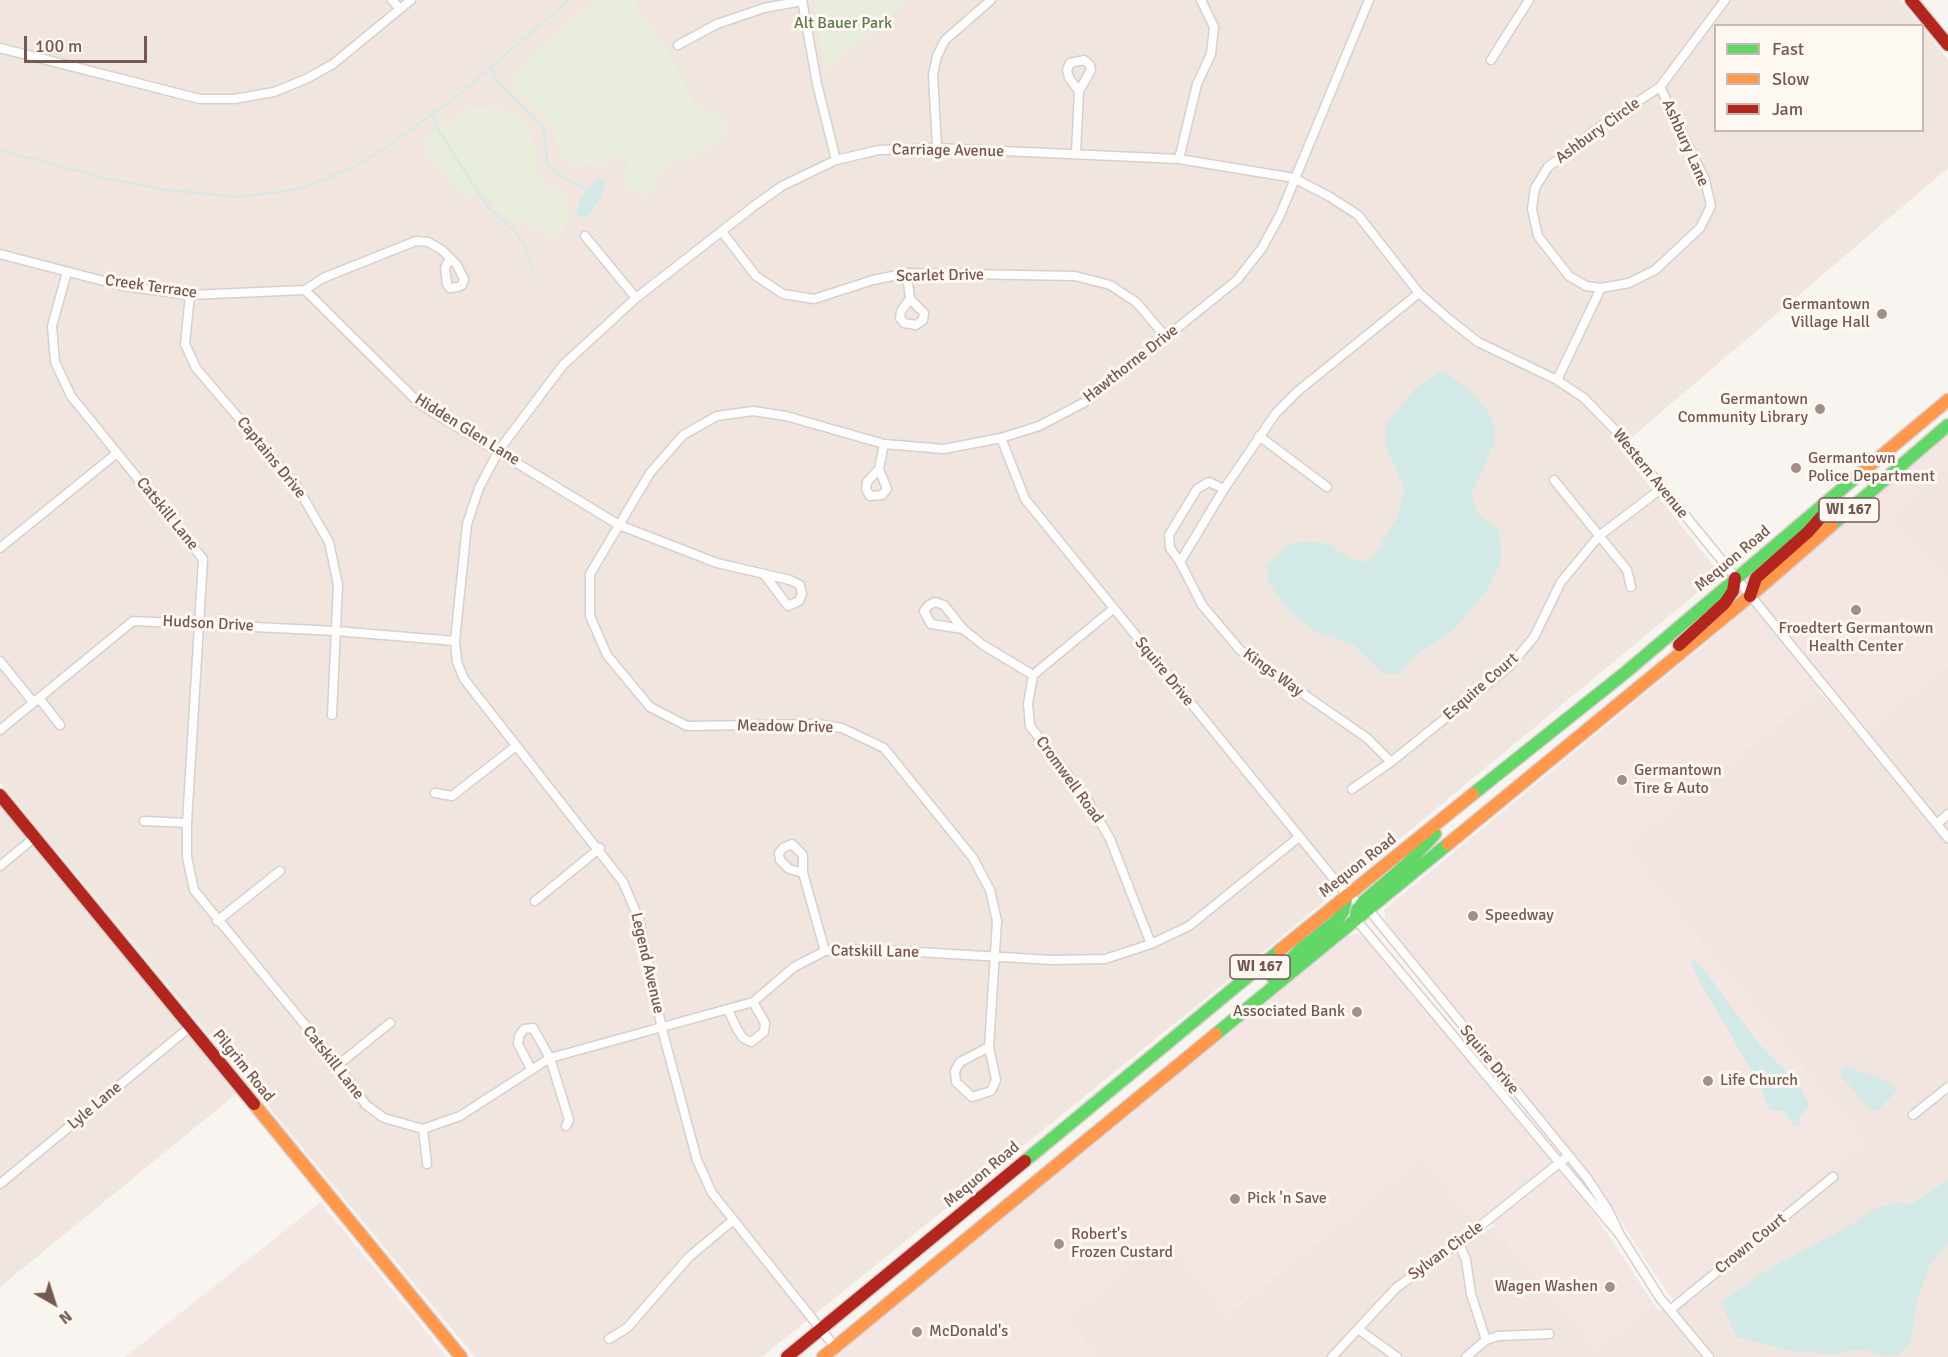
<!DOCTYPE html>
<style>
body{margin:0}
#map{position:relative;width:1948px;height:1357px;overflow:hidden;background:#f8f4f0;font-family:Signika,sans-serif}
canvas{display:block}
.legend{position:absolute;left:1714px;top:24px;width:210px;height:108px;box-sizing:border-box;background:#fef8f3;border:2px solid #c7b8b2;margin:0;padding:8px 10px;list-style:none;font-size:18px;color:#755951}
.legend li{display:flex;align-items:center;gap:12px;height:30px}
.legend b{width:30px;border:2px solid #c7b8b2}
.north{position:absolute;left:24px;top:1273px;width:60px;height:60px;-webkit-text-stroke:4px #fef8f3;paint-order:stroke;rotate:141deg;font-size:16px;font-weight:700;line-height:24px;text-align:center;color:#755951}
.north::after{content:'';display:block;margin:auto;width:21px;height:27px;background:#755951;clip-path:polygon(50% 0,100% 100%,50% 72%,0 100%)}
.scale{position:absolute;left:24px;top:36px;width:123px;height:27px;box-sizing:border-box;border:3px solid #755951;border-top:0;padding-left:8px;font-size:18px;line-height:21px;white-space:nowrap;color:#755951;-webkit-text-stroke:4px #fef8f3;paint-order:stroke}
</style>
<div id="map">
<canvas width="1948" height="1357"></canvas>
<ul class="legend">
<li><b style="height:8px;background:#63d668"></b>Fast</li>
<li><b style="height:8px;background:#ff974d"></b>Slow</li>
<li><b style="height:8px;background:#b3261e"></b>Jam</li>
</ul>
<div class="north">N</div>
<div class="scale">100 m</div>
</div>
<script>
const context = document.querySelector('canvas').getContext('2d');
context.lineJoin = 'round';
function paint(path, color) {
  context.fillStyle = color;
  context.fill(path, 'evenodd');
}
function shape(rows) {
  const path = new Path2D();
  for (const r of rows) {
    path.moveTo(r[0], r[1]);
    for (let i = 2; i < r.length; i += 2) path.lineTo(r[i], r[i + 1]);
  }
  return path;
}
function stroke(path, color, width, dash) {
  context.strokeStyle = color;
  context.lineWidth = width;
  context.lineCap = dash ? 'butt' : 'round';
  context.setLineDash(dash || []);
  context.stroke(path);
}
function write(font, color, halo, rows, align = 'center') {
  context.font = font + ' Signika,sans-serif';
  context.lineWidth = 6;
  context.setLineDash([]);
  context.textBaseline = 'middle';
  context.strokeStyle = halo;
  context.fillStyle = color;
  for (const [text, x, y, turn = 0] of rows) {
    context.save();
    context.translate(x, y);
    context.rotate((+turn || 0) * Math.PI / 180);
    context.textAlign = isNaN(turn) ? turn : align;
    if (halo) context.strokeText(text, 0, 0);
    context.fillText(text, 0, 0);
    context.restore();
  }
}
paint(shape([
 [0,0,1900,0,1920,25,1716,26,1716,130,1922,130,1923,28,1948,60,1948,168,1619,448,1720,574,1264,951,762,1357,475,1357,0,782],
 [1948,464,1948,579,1887,517],
 [1948,665,1948,1357,1097,1357,1066,1318,1165,1237,1228,1314,1422,1156,1484,1233,1494,1226,1598,1348,1653,1303,1660,1311,1863,1142,1623,846,1819,691,1858,736],
 [0,795,241,1090,0,1287]
]), '#f0e6df');
paint(shape([
 [1948,432,1948,464,1887,517,1948,579,1948,665,1868,729,1827,684,1623,846,1863,1142,1673,1300,1653,1272,1597,1183,1386,922,1384,910,1699,649],
 [1357,933,1365,938,1397,976,1595,1215,1653,1303,1598,1349,1486,1216,1476,1224,1422,1156,1227,1314,1165,1237,1066,1318,1097,1357,835,1357,1346,937],
 [320,1202,447,1357,125,1357,317,1205]
]), '#f4e6e2');
paint(shape([
 [597,0,638,0,634,9,668,49,696,107,719,114,728,127,722,138,698,154,669,163,646,196,628,187,624,179,622,173,629,161,627,155,622,153,602,165,596,162,574,167,569,163,561,154,553,127,513,88,513,77,537,50],
 [815,0,910,0,825,69],
 [470,108,499,109,510,112,522,120,531,133,535,148,537,178,561,193,568,202,565,229,558,235,547,235,527,223,506,219,487,197,470,195,465,199,429,155,423,143,430,134]
]), '#e9eddc');
paint(shape([
 [602,179,606,181,601,197,587,217,579,217,576,213,580,200,596,180],
 [1440,371,1450,375,1470,391,1487,410,1495,428,1494,444,1471,495,1479,515,1499,531,1502,552,1500,564,1488,589,1452,632,1417,654,1399,674,1385,674,1353,645,1314,631,1286,608,1267,580,1268,564,1289,544,1309,541,1328,544,1348,557,1361,562,1368,560,1379,548,1398,515,1405,489,1386,448,1386,424,1414,390],
 [1694,959,1705,971,1759,1044,1801,1087,1809,1107,1800,1116,1800,1127,1793,1125,1783,1110,1772,1111,1768,1107,1759,1084,1699,980,1691,962],
 [1846,1066,1893,1084,1897,1091,1878,1110,1870,1110,1842,1077,1842,1069],
 [1948,1179,1948,1243,1929,1266,1916,1304,1913,1329,1907,1348,1897,1355,1881,1356,1864,1349,1831,1354,1790,1351,1737,1337,1721,1304,1729,1296,1767,1270,1851,1225,1872,1210,1895,1202,1912,1204]
]), '#d3e9e8');
stroke(shape([
 [492,66,495,79,544,129,547,161,554,172,587,190],
 [432,114,439,131,487,206,515,232,524,245,534,273],
 [0,150,108,179,168,190,238,197,300,189,349,169,383,150,461,93,569,0]
]), '#d3e9e8', 2);
const street = shape([
 [392,0,400,9],
 [802,0,817,84,836,160],
 [678,45,717,24,764,8,802,1],
 [0,48,200,99,234,99,274,92,306,79,333,64,411,0],
 [1491,60,1529,0],
 [1660,87,1602,125,1548,167,1535,188,1532,209,1538,236,1569,276,1586,286,1601,288,1629,283,1655,270,1700,228,1711,206,1705,180,1660,87,1725,0],
 [937,148,933,75,937,56,945,40,991,0],
 [1076,152,1079,91,1091,70,1090,65,1084,60,1070,63,1067,70,1069,78,1079,91],
 [1179,159,1197,84,1211,54,1214,27,1201,0],
 [723,233,756,276,783,294,814,299,873,280,907,273,1075,276,1110,285,1136,302,1166,337],
 [585,236,636,298],
 [0,254,123,286,190,295,305,290],
 [67,272,52,326,55,362,71,396,203,559,187,823,187,857,194,890,338,1065,366,1105,384,1118,423,1129,460,1116,550,1058,753,1002,794,967,825,951,867,949,1052,960,1105,959,1151,944,1189,926,1299,837],
 [907,273,910,299,924,313,923,320,916,325,904,323,900,318,901,311,910,299],
 [305,290,421,405,619,525,717,563,790,580,800,585,802,594,799,601,788,606,764,574],
 [305,290,323,278,416,241,428,242,442,250,457,265,464,279,462,285,458,287,450,288,447,284,445,268,450,258],
 [190,295,185,344,196,368,296,485,329,542,338,585,332,715],
 [1557,380,1601,288],
 [1259,436,1327,487],
 [1001,438,1025,499,1347,895,1369,910,1587,1178,1608,1210,1620,1235],
 [879,469,887,489,882,495,870,496,866,489,867,482,879,469,884,444],
 [1554,480,1627,570,1631,587],
 [0,548,117,453],
 [1180,562,1170,548,1169,535,1197,489,1209,482,1224,489],
 [1113,609,1033,675,1028,704,1030,726,1088,801,1110,839,1151,944],
 [963,629,931,624,924,611,929,605,935,602,944,605,963,629,983,645,1033,675],
 [0,661,33,702],
 [39,698,60,725],
 [0,730,133,621,336,631,455,641],
 [1391,762,1367,738,1240,650,1202,605,1180,562,1224,489,1276,413,1298,391,1419,293],
 [1352,789,1391,762,1510,666,1534,637,1561,582,1599,536,1662,488],
 [435,793,452,796,516,746],
 [144,821,187,823],
 [1937,824,1948,814],
 [0,866,34,838],
 [803,873,789,869,780,860,779,853,783,848,792,844,803,855,803,873,825,951],
 [535,901,600,848],
 [1353,916,1620,1235,1660,1298,1709,1357],
 [217,921,280,871],
 [728,1010,737,1029,743,1038,751,1042,764,1032,765,1023,753,1002],
 [989,1047,960,1062,955,1071,956,1082,972,1097,991,1091,996,1080,989,1047,997,921,990,890,973,858,884,748,842,728,818,724,687,726,650,707,607,655,590,616,590,574,650,473,683,435,717,416,753,411,786,416,884,444,944,449,1001,438,1039,426,1085,402,1237,280,1262,248,1280,215,1369,0],
 [338,1065,390,1023],
 [531,1069,518,1044,519,1036,524,1029,533,1028,550,1058,569,1120,566,1126],
 [1913,1115,1948,1087],
 [423,1129,427,1164],
 [0,1184,190,1027],
 [1459,1243,1466,1260,1471,1294,1486,1340],
 [1670,1310,1833,1177],
 [1358,1329,1397,1357],
 [609,1339,627,1328,689,1257,732,1221],
 [835,1347,712,1193,697,1160,662,1029,639,919,623,882,464,679,457,662,455,641,467,524,479,488,499,450,563,365,636,298,754,206,782,186,836,160,879,150,937,148,1179,159,1294,178,1330,197,1358,215,1419,293,1450,320,1478,342,1557,380,1584,398,1618,433,1948,838],
 [1332,1357,1396,1288,1465,1238,1568,1156],
 [1466,1357,1486,1340,1498,1336,1549,1334]
]);
const fast = shape([
 [1832,525,1948,425],
 [1473,794,1626,672,1862,472],
 [1355,920,1357,910,1363,902,1409,862,1435,834],
 [1273,978,1301,949,1337,920,1343,912,1347,895],
 [1216,1034,1448,844],
 [1025,1161,1280,950]
]);
const slow = shape([
 [1862,472,1948,400],
 [1448,844,1750,596,1832,525],
 [1280,950,1473,794],
 [254,1104,461,1357],
 [823,1357,1216,1034]
]);
const jam = shape([
 [1911,0,1948,45],
 [1750,596,1756,578,1808,532,1832,505],
 [1679,645,1725,603,1733,591,1735,578],
 [0,795,254,1104],
 [787,1357,1025,1161]
]);
stroke(street, '#d7cfcc', 11);
stroke(fast, '#d8cfcc', 15);
stroke(slow, '#d8cfcc', 15);
stroke(jam, '#d8cfcc', 15);
stroke(street, '#fefdfd', 8);
stroke(fast, '#63d668', 12);
stroke(slow, '#ff974d', 12);
stroke(jam, '#b3261e', 12);
for (const [x, y, r, color] of [
 [1882,314,6,"#a38f89"],
 [1820,409,6,"#a38f89"],
 [1796,468,6,"#a38f89"],
 [1856,610,6,"#a38f89"],
 [1622,780,6,"#a38f89"],
 [1473,916,6,"#a38f89"],
 [1357,1012,6,"#a38f89"],
 [1708,1081,6,"#a38f89"],
 [1235,1199,6,"#a38f89"],
 [1059,1244,6,"#a38f89"],
 [1610,1287,6,"#a38f89"],
 [917,1332,6,"#a38f89"]
]) {
  const dot = new Path2D();
  dot.arc(x, y, r, 0, 2 * Math.PI);
  context.fillStyle = color;
  context.fill(dot);
  stroke(dot, '#fef8f3', 2);
}
for (const [x, y, w] of [
 [1849,510,60],
 [1260,967,60]
]) {
  const box = new Path2D();
  box.roundRect(x - w / 2, y - 12, w, 24, 4.5);
  context.fillStyle = '#fef8f3';
  context.fill(box);
  stroke(box, '#755951', 1.5);
}
write('bold 15px', '#755951', null, [
 ["WI 167",1849,510],
 ["WI 167",1260,967]
]);
write('16px', '#5f794a', '#fef8f3', [
 ["Alt Bauer Park",843,24]
]);
write('16px', '#755951', '#fef8f3', [
 ["Ashbury Circle",1598,131,-36],
 ["Ashbury Lane",1685,143,66],
 ["Carriage Avenue",948,151,1],
 ["Scarlet Drive",940,276,-1],
 ["Creek Terrace",151,287,8],
 ["Hawthorne Drive",1131,364,-38],
 ["Hidden Glen Lane",467,430,32],
 ["Captains Drive",271,458,51],
 ["Western Avenue",1650,474,51],
 ["Catskill Lane",167,514,51],
 ["Mequon Road",1733,559,-40],
 ["Hudson Drive",208,624,3],
 ["Squire Drive",1164,672,51],
 ["Kings Way",1273,673,36],
 ["Esquire Court",1481,687,-41],
 ["Meadow Drive",785,727,1],
 ["Cromwell Road",1069,780,54],
 ["Mequon Road",1358,866,-38],
 ["Catskill Lane",875,952,1],
 ["Legend Avenue",647,963,77],
 ["Squire Drive",1489,1060,51],
 ["Catskill Lane",333,1063,52],
 ["Pilgrim Road",243,1066,51],
 ["Lyle Lane",95,1106,-40],
 ["Mequon Road",982,1175,-40],
 ["Crown Court",1751,1244,-39],
 ["Sylvan Circle",1446,1251,-36]
]);
write('16px', '#755951', '#fef8f3', [
 ["Germantown",1870,305,"right"],
 ["Village Hall",1870,323,"right"],
 ["Germantown",1808,400,"right"],
 ["Community Library",1808,418,"right"],
 ["Germantown",1808,459],
 ["Police Department",1808,477],
 ["Froedtert Germantown",1856,629,"center"],
 ["Health Center",1856,647,"center"],
 ["Germantown",1634,771],
 ["Tire & Auto",1634,789],
 ["Speedway",1485,916],
 ["Associated Bank",1345,1012,"right"],
 ["Life Church",1720,1081],
 ["Pick 'n Save",1247,1199],
 ["Robert's",1071,1235],
 ["Frozen Custard",1071,1253],
 ["Wagen Washen",1598,1287,"right"],
 ["McDonald's",929,1332]
], 'left');
</script>
